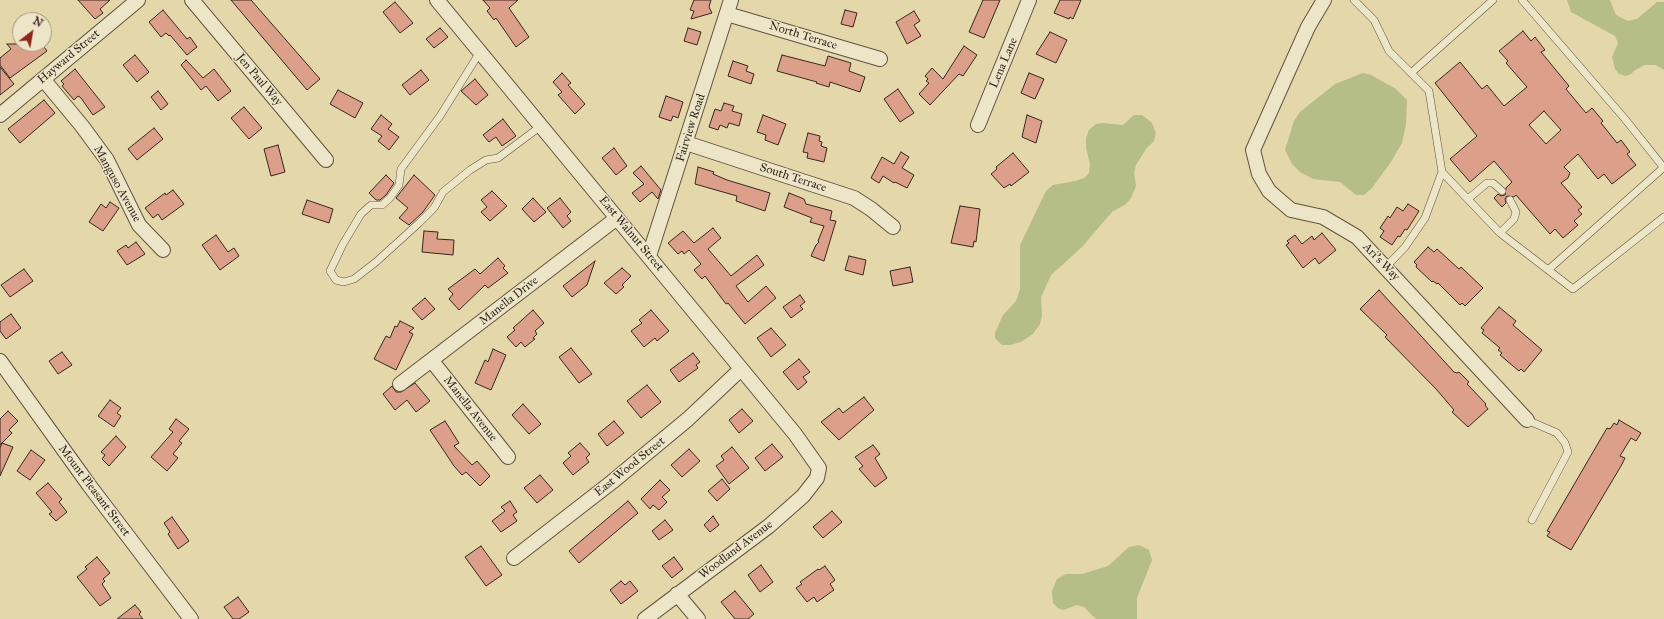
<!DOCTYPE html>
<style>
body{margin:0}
#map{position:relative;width:1664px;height:619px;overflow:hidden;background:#e4d7a9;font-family:"IM FELL Great Primer",serif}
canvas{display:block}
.north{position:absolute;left:12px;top:12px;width:40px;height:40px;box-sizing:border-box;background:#ede5c7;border:1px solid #a49984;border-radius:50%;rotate:31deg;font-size:11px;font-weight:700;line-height:16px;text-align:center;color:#37271f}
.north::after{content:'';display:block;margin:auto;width:14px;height:18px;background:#8f2418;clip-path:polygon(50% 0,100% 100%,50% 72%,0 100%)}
</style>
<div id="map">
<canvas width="1664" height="619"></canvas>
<div class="north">N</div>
</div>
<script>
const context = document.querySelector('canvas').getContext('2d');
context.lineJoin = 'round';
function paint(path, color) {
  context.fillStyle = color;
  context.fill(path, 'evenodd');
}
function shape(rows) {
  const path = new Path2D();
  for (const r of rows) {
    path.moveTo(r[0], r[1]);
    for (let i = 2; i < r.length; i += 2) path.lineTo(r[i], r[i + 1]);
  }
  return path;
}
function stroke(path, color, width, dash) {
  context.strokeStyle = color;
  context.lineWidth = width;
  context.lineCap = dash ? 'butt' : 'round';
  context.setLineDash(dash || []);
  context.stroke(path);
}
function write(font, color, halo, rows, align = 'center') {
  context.font = font + ' "IM FELL Great Primer",serif';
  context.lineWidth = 3;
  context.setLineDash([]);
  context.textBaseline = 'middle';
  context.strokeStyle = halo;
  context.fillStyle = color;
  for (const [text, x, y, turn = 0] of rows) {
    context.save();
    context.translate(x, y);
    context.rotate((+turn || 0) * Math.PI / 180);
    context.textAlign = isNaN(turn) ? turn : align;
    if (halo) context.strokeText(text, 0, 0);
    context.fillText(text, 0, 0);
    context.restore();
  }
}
paint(shape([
 [1567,0,1610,0,1616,15,1628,21,1637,19,1657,2,1664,2,1664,70,1656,65,1645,65,1635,70,1631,74,1626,76,1619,74,1615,69,1612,57,1618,43,1615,36,1571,12],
 [1363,73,1371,75,1396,89,1407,100,1406,124,1402,143,1391,162,1372,188,1364,195,1356,195,1340,182,1313,179,1300,172,1292,164,1285,150,1294,121,1300,112,1335,84],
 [1134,115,1142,115,1152,123,1156,133,1154,141,1146,149,1136,165,1134,173,1136,186,1131,198,1126,204,1112,212,1082,247,1051,275,1041,297,1042,316,1040,324,1033,334,1021,342,1010,345,1002,345,995,338,995,333,1003,315,1016,301,1020,289,1020,245,1046,191,1053,185,1075,181,1084,178,1089,173,1090,164,1086,148,1086,138,1089,130,1096,124,1103,123,1123,125],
 [1139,545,1149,550,1152,560,1137,598,1137,619,1096,619,1084,607,1077,605,1063,610,1058,608,1053,603,1052,591,1057,579,1066,574,1082,574,1108,566,1129,547]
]), '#b5be87');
const building = shape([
 [78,0,110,0,100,9,103,13,95,19,78,0],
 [231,0,251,0,320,79,307,90,231,0],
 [483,0,518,0,509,8,529,37,516,47,496,18,494,20,487,11,490,8,483,0],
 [694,0,711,0,709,7,712,13,691,19,694,11,690,10,694,0],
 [983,0,1000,0,984,38,969,32,983,0],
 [1060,0,1081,0,1073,19,1070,17,1069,19,1054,13,1060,0],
 [395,2,413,23,400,33,383,12,395,2],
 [163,10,187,39,190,37,197,47,187,55,170,35,169,36,166,33,161,37,149,22,163,10],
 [845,10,857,13,853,27,841,24,845,10],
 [914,11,920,21,914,25,921,36,907,44,896,22,914,11],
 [440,28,448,37,434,48,426,39,440,28],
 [688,28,701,32,697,45,684,41,688,28],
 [1523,31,1531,41,1535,37,1545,50,1541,52,1569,86,1566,89,1586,113,1592,108,1603,121,1601,123,1617,143,1621,140,1630,152,1627,154,1636,165,1612,184,1604,174,1598,179,1578,154,1564,167,1570,173,1568,178,1561,183,1582,207,1578,210,1582,214,1574,221,1578,225,1563,238,1555,229,1550,234,1516,195,1514,197,1507,196,1505,199,1506,203,1502,207,1494,198,1498,194,1501,196,1505,195,1506,188,1512,182,1494,161,1470,182,1450,159,1477,136,1435,83,1460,62,1482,89,1487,85,1504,106,1527,87,1506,63,1508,61,1499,51,1523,31],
 [1544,111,1561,130,1546,144,1529,125,1544,111],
 [1050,32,1067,40,1056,63,1036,54,1050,32],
 [7,44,42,44,47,51,10,78,0,65,0,58,11,49,7,44],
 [964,46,977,55,963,76,959,74,930,105,919,94,929,83,926,81,928,79,925,76,932,68,943,79,964,46],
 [135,55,149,72,137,82,123,65,135,55],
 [782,55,825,66,828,56,851,63,849,71,865,77,860,92,830,82,829,87,816,83,817,82,777,71,782,55],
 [186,60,203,78,214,69,231,91,218,101,206,86,201,90,181,65,186,60],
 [733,61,748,66,746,71,754,74,751,84,728,76,733,61],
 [0,67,14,84,0,95,0,67],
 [75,69,105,107,93,115,81,98,78,96,74,100,62,86,64,84,61,81,75,69],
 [421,70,429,80,410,95,402,85,421,70],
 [562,73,571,83,568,85,585,104,575,114,558,95,562,92,553,82,562,73],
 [1029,73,1044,79,1035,99,1021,93,1029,73],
 [475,79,488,95,476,105,461,91,475,79],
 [898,89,914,113,900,122,884,99,898,89],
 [338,90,363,103,355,118,330,104,338,90],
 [158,91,168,104,161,110,151,97,158,91],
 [666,96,683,102,678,118,673,116,671,121,659,117,666,96],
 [44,100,55,113,20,143,8,129,44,100],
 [724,103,734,106,732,111,742,114,739,126,729,123,727,128,720,125,718,130,709,127,715,109,721,111,724,103],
 [244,107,262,128,249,139,231,118,244,107],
 [381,115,392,124,388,129,399,137,389,150,378,141,382,136,371,129,381,115],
 [763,115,786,124,778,145,765,140,766,135,757,132,763,115],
 [1027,115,1042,121,1036,143,1022,137,1027,115],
 [503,119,516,136,502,146,496,137,489,142,483,135,503,119],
 [154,128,163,139,137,160,128,149,154,128],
 [808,133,820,136,819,141,822,142,821,146,827,148,824,162,807,158,808,153,803,152,808,133],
 [278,145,285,172,271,176,264,149,278,145],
 [614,148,627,166,616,175,602,158,614,148],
 [901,152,909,157,902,168,914,175,907,188,895,182,894,183,883,176,879,183,871,178,882,157,894,164,901,152],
 [1013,153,1029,172,1011,186,1010,184,1004,188,991,174,997,169,996,167,1013,153],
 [641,166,661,190,658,199,652,192,640,202,632,193,644,184,633,173,641,166],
 [698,167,714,172,713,174,727,180,770,193,765,211,736,201,737,196,695,184,698,167],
 [386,175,394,183,386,195,380,200,376,200,369,193,386,175],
 [414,175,435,195,423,212,409,225,399,218,408,208,396,198,414,175],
 [173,190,184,204,162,220,158,214,153,218,145,208,165,193,166,195,173,190],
 [492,191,507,206,490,221,481,212,487,207,481,200,492,191],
 [789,193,804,199,806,204,832,211,830,220,836,221,824,261,811,256,816,245,819,242,818,241,824,226,810,222,812,218,784,207,789,193],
 [533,198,546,212,534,222,522,209,533,198],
 [560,198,571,212,567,216,571,221,563,228,547,208,560,198],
 [307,200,333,209,329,223,302,214,307,200],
 [110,202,119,208,103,231,89,222,101,204,106,208,110,202],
 [1408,204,1419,211,1407,230,1405,229,1400,237,1398,236,1392,245,1380,237,1384,231,1380,228,1388,216,1390,218,1397,207,1403,211,1408,204],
 [960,206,980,209,976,242,974,241,973,247,951,243,960,206],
 [713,228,721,238,708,249,731,276,757,255,764,265,736,286,748,302,766,286,776,298,745,324,728,303,726,304,705,276,702,279,694,270,701,264,689,250,684,254,682,251,678,254,668,243,683,231,694,243,713,228],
 [424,231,438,232,437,239,454,240,453,255,422,252,424,231],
 [1322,233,1336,250,1319,264,1315,258,1303,268,1286,245,1289,243,1287,241,1295,235,1302,244,1312,236,1314,240,1322,233],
 [216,235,228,252,234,248,239,256,220,270,202,245,216,235],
 [136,242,145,254,127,265,117,251,126,245,128,248,136,242],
 [1428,247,1434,252,1437,249,1459,269,1461,267,1483,288,1465,306,1462,303,1460,305,1438,283,1437,284,1433,281,1432,282,1416,267,1417,265,1414,262,1428,247],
 [849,256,866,260,863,275,845,270,849,256],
 [498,258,505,266,503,268,508,273,488,288,485,285,459,310,449,299,453,294,448,289,475,269,480,274,498,258],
 [595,261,587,285,572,297,563,286,595,261],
 [910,267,913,282,893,286,890,271,910,267],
 [622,268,631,276,622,285,624,287,616,294,604,283,622,268],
 [24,269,33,281,10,297,1,285,24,269],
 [1379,290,1454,372,1457,373,1459,372,1469,382,1467,384,1470,387,1486,404,1485,405,1488,409,1468,427,1452,412,1454,410,1436,389,1385,337,1387,335,1360,309,1379,290],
 [800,295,805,302,800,306,803,309,791,318,783,307,800,295],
 [425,298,435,309,422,320,412,309,425,298],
 [1499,307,1516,321,1513,325,1542,350,1524,372,1521,369,1519,371,1500,355,1502,353,1498,350,1500,348,1482,333,1484,330,1481,328,1499,307],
 [533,310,544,323,535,331,537,334,533,338,535,339,525,347,521,342,516,347,507,337,515,330,513,328,533,310],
 [651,310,669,331,657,341,655,338,644,347,631,331,642,323,639,320,651,310],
 [11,314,21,328,6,339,0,331,0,322,11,314],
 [400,321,414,328,409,332,413,334,396,370,374,359,386,336,390,338,395,326,397,327,400,321],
 [771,328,786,345,771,357,757,338,771,328],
 [571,348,592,374,579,383,559,357,571,348],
 [493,349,506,355,491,390,475,383,485,360,488,362,493,349],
 [62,352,72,365,58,374,49,361,62,352],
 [693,353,700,362,696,365,698,368,679,382,670,370,693,353],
 [799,359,810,372,803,377,807,382,798,390,783,372,799,359],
 [415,383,430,401,416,412,407,400,395,410,383,394,392,386,396,392,401,392,415,383],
 [647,385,661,402,641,418,627,401,647,385],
 [864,397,874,410,839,440,821,422,839,408,843,413,864,397],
 [110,400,121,408,117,413,121,416,114,427,98,416,110,400],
 [523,404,541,424,529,434,512,415,523,404],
 [742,409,753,421,739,433,729,420,742,409],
 [8,411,18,421,9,430,12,433,0,445,0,419,8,411],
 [176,419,189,429,179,441,182,443,173,454,178,458,167,471,151,457,173,432,169,429,176,419],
 [1619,420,1641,433,1636,441,1631,438,1620,456,1625,458,1621,466,1571,550,1547,536,1550,532,1547,531,1607,428,1610,429,1614,423,1617,425,1619,420],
 [445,421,459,443,454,446,472,465,477,461,490,476,480,486,466,472,462,475,454,466,430,430,445,421],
 [614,421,624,433,607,446,598,434,614,421],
 [116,436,126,447,109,466,102,459,105,455,101,452,116,436],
 [2,443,13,447,0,476,0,448,2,443],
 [580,443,590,454,586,458,589,462,573,475,563,463,571,456,568,453,580,443],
 [772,444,783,457,765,471,755,458,772,444],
 [873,445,880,454,875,458,887,478,875,487,859,469,863,466,855,457,873,445],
 [732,447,749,468,729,484,716,466,724,460,721,456,732,447],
 [689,449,700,461,682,477,671,465,689,449],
 [31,450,45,460,30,480,17,471,31,450],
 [540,475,553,490,537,503,524,488,540,475],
 [722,479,730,489,717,501,708,491,722,479],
 [660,480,670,490,662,497,667,502,659,510,653,505,650,509,641,499,660,480],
 [48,483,62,499,59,502,67,512,56,521,49,514,52,512,36,493,48,483],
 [510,501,517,512,513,515,517,521,501,532,492,521,505,511,501,507,510,501],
 [628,501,638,513,579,563,569,551,628,501],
 [832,511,842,522,823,538,813,527,832,511],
 [713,516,719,525,710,532,704,525,713,516],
 [172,517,189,541,178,549,168,534,170,532,164,523,172,517],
 [665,520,673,530,659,540,652,531,665,520],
 [481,546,502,575,486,586,465,557,481,546],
 [97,557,110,573,103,579,105,581,102,584,111,598,100,606,77,577,87,569,85,567,97,557],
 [674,557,683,569,672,578,662,566,674,557],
 [761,565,773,582,760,592,748,575,761,565],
 [825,566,835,580,830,584,834,590,817,602,814,597,807,602,796,588,802,584,800,582,818,569,819,570,825,566],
 [621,581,625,585,630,581,638,591,621,604,610,590,621,581],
 [735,591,754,614,748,619,735,619,721,602,735,591],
 [238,597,249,612,239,619,233,619,224,607,238,597],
 [135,605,141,612,139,614,143,619,117,619,135,605]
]);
paint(building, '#dc9f89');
stroke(building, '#37271f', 1);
const lane = shape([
 [1354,0,1374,20,1389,51,1429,91,1442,172,1500,233,1573,289,1664,217],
 [1522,0,1625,119,1664,168],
 [480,52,440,116,401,169,399,185,390,198,382,205,371,205,361,214,343,244,330,271,336,280,344,282,354,279,376,262,419,223,434,208,443,192,470,170,486,160,498,158,541,126],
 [1411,73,1493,0],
 [1468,199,1487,183,1493,183,1502,191],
 [1500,233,1514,219,1516,212,1510,200],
 [1386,267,1405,247,1425,218,1442,172],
 [1548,270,1663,168],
 [1527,420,1557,433,1565,443,1568,452,1532,520]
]);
const street = shape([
 [192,0,326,160],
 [437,0,795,434,819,468,817,478,803,496,769,526,645,619],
 [1324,0,1308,27,1253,150,1259,174,1269,191,1291,210,1323,217,1357,237,1527,420],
 [727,14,880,59],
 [43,79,82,126,107,160,139,225,163,250],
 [0,115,138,0],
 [978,125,1029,0],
 [686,143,854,198,871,209,893,227],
 [649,256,731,0],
 [0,361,89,485,191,619],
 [432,361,508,457],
 [400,384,617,218],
 [514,558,612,482,688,419,741,369],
 [677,594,698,619]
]);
stroke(lane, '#625342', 8);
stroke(street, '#625342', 16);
stroke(lane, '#ede5c7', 7);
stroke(street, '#ede5c7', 14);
write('12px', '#37271f', '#ede5c7', [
 ["North Terrace",803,36,17],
 ["Hayward Street",69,57,-40],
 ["Lena Lane",1004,63,-67],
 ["Jen Paul Way",259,80,50],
 ["Fairview Road",691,128,-72],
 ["South Terrace",793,178,18],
 ["Manguso Avenue",117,184,61],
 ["East Walnut Street",631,234,50],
 ["Ari's Way",1381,262,46],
 ["Manella Drive",509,301,-38],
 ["Manella Avenue",470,409,52],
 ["East Wood Street",630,467,-39],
 ["Mount Pleasant Street",94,491,53],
 ["Woodland Avenue",736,550,-37]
]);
</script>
